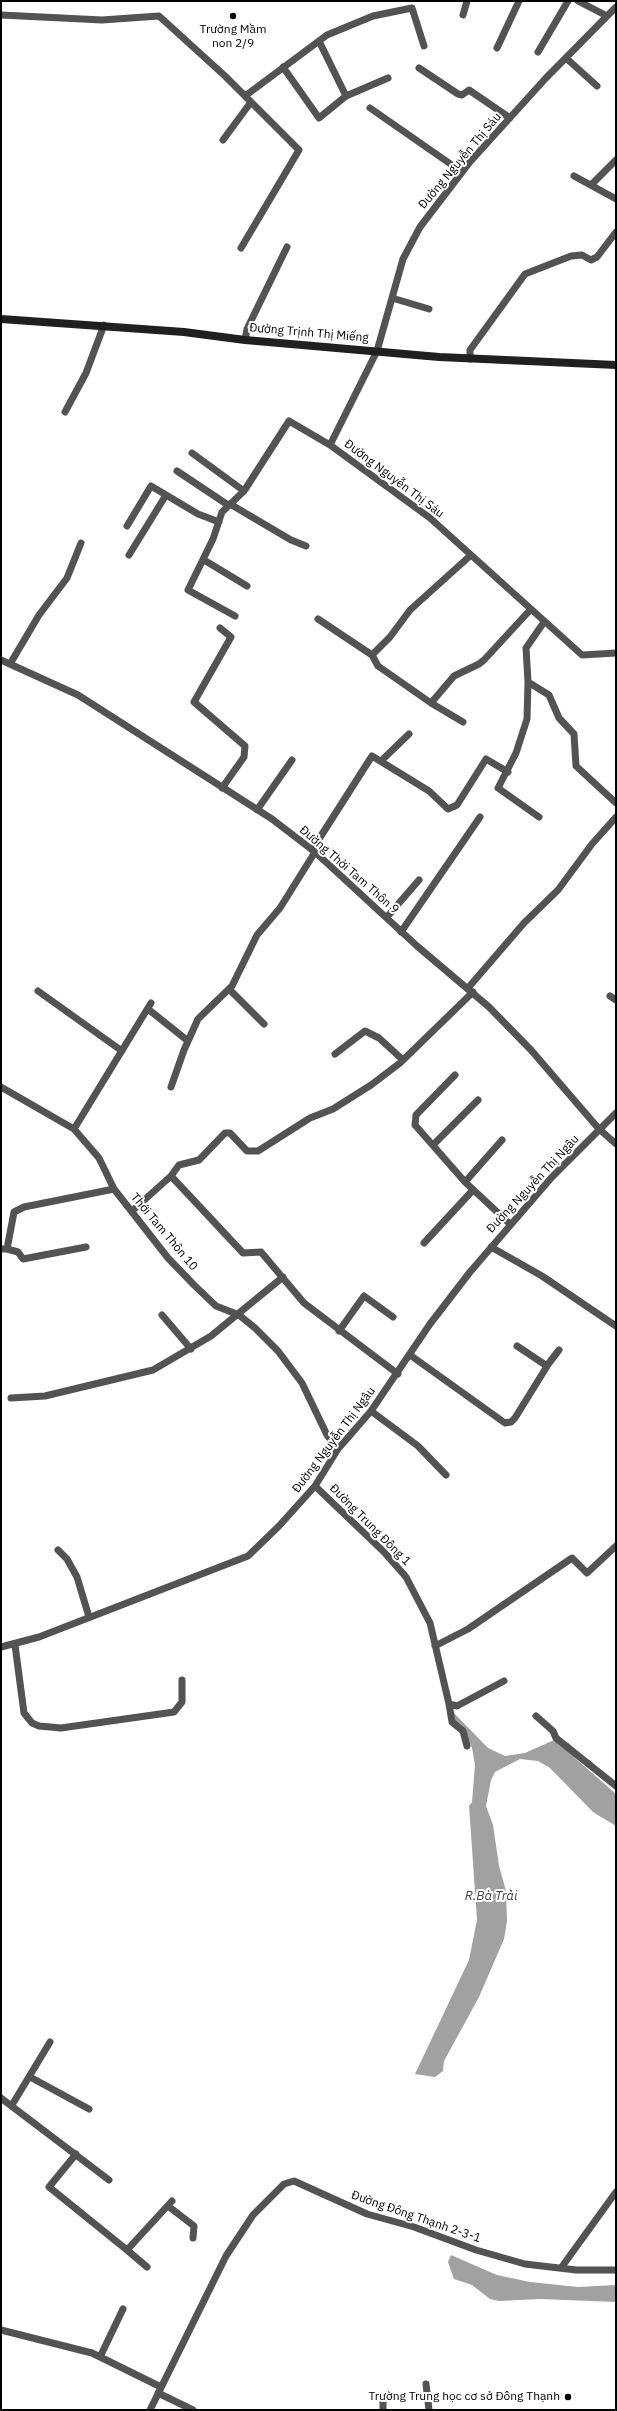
<!DOCTYPE html>
<meta charset="utf-8">
<style>
body{margin:0}
#map{position:relative;width:617px;height:2411px;overflow:hidden;background:#fff;font-family:"IBM Plex Sans",sans-serif}
canvas{display:block}
.frame{position:absolute;inset:0;border:2px solid #000;pointer-events:none}
</style>
<div id="map">
<canvas width="617" height="2411"></canvas>
<div class="frame"></div>
</div>
<script>
const context = document.querySelector('canvas').getContext('2d');
context.lineJoin = 'round';
function paint(path, color) {
  context.fillStyle = color;
  context.fill(path, 'evenodd');
}
function shape(rows) {
  const path = new Path2D();
  for (const r of rows) {
    path.moveTo(r[0], r[1]);
    for (let i = 2; i < r.length; i += 2) path.lineTo(r[i], r[i + 1]);
  }
  return path;
}
function stroke(path, color, width, dash) {
  context.strokeStyle = color;
  context.lineWidth = width;
  context.lineCap = dash ? 'butt' : 'round';
  context.setLineDash(dash || []);
  context.stroke(path);
}
function write(font, color, halo, rows, align = 'center') {
  context.font = font + ' "IBM Plex Sans",sans-serif';
  context.lineWidth = 4;
  context.setLineDash([]);
  context.textBaseline = 'middle';
  context.strokeStyle = halo;
  context.fillStyle = color;
  for (const [text, x, y, turn = 0] of rows) {
    context.save();
    context.translate(x, y);
    context.rotate((+turn || 0) * Math.PI / 180);
    context.textAlign = isNaN(turn) ? turn : align;
    if (halo) context.strokeText(text, 0, 0);
    context.fillText(text, 0, 0);
    context.restore();
  }
}
paint(shape([
 [451,1710,488,1748,505,1756,525,1753,554,1740,569,1743,575,1758,616,1794,616,1826,593,1812,550,1768,538,1761,520,1759,495,1772,491,1780,486,1806,493,1825,499,1866,506,1891,507,1921,504,1939,479,1997,444,2061,443,2071,435,2077,415,2074,469,1960,477,1920,469,1806,472,1802,475,1765,472,1748,465,1731,454,1721],
 [451,2255,497,2275,530,2282,578,2287,616,2285,616,2302,540,2299,499,2301,490,2299,472,2285,454,2279,448,2262]
]), '#a1a1a1');
stroke(shape([
 [578,1,607,16],
 [616,7,545,79,469,163,420,227,403,259,377,351,330,445,430,518,582,655,616,653],
 [1,15,102,20,159,16,225,76,299,150,241,248],
 [463,15,467,1],
 [319,41,346,96],
 [497,48,519,1],
 [538,52,568,1],
 [566,58,597,86],
 [283,67,319,118,346,96,388,78],
 [419,68,458,94,462,95,469,90,510,118],
 [245,96,327,35,373,16,412,8,424,46],
 [370,108,462,172],
 [223,140,251,102],
 [574,176,616,199],
 [591,185,616,160],
 [392,298,429,309],
 [245,340,247,329,287,247],
 [470,359,470,350,525,274,571,256,582,255,591,260,597,257,616,232],
 [65,412,86,373,104,325],
 [192,453,244,491],
 [177,471,228,505],
 [230,504,291,540,306,546],
 [127,526,151,486,198,514,219,522],
 [129,555,166,495],
 [204,560,247,586],
 [235,616,188,590,213,539,222,512,244,491,289,421,330,445],
 [318,619,372,655,390,637,410,610,471,555],
 [220,628,231,637,194,702,245,746,244,757,222,788],
 [372,655,378,666,431,703,454,676,479,664,484,660,531,609],
 [1,660,78,695,272,819,315,852,417,946,489,1007,531,1050,599,1129,616,1144],
 [10,664,39,615,67,578,81,543],
 [528,682,549,695,559,718,574,734,576,766,616,803],
 [431,703,463,722],
 [381,761,409,734],
 [257,810,292,760],
 [539,817,498,788,516,753,527,719,528,682,526,648,544,622],
 [312,850,372,756,429,791,448,809,457,805,486,759,508,772],
 [387,917,419,880],
 [401,932,480,817],
 [468,988,524,923,558,890,592,844,616,817],
 [229,989,264,1024],
 [38,991,122,1051],
 [610,996,616,1000],
 [148,1009,188,1041],
 [335,1054,365,1031,379,1038,403,1060],
 [455,1075,416,1115,415,1125,465,1182,510,1224],
 [1,1087,74,1129],
 [171,1087,184,1050,198,1019,232,986,257,935,280,908,315,852],
 [433,1145,478,1100],
 [171,1176,243,1253,261,1252,304,1303,398,1374],
 [465,1182,502,1140],
 [114,1189,99,1158,74,1129,151,1003],
 [132,1211,171,1176,179,1165,199,1160,225,1133,230,1133,247,1151,258,1151,310,1118,333,1109,371,1085,400,1063,473,992],
 [424,1243,473,1190],
 [491,1247,542,1276,616,1326],
 [1,1249,7,1249,14,1212,24,1207,114,1189,168,1258,194,1285,216,1306,239,1315,255,1328,278,1351,302,1383,327,1435,338,1449],
 [7,1249,18,1252,23,1259,86,1247],
 [162,1315,191,1349],
 [339,1331,364,1296,393,1317],
 [517,1346,547,1366],
 [410,1355,505,1423,511,1422,515,1418,549,1363,559,1350],
 [11,1398,45,1396,153,1370,211,1336,283,1277],
 [371,1411,418,1446,446,1475],
 [315,1486,384,1552,406,1577,430,1623,449,1704,457,1706,504,1681],
 [58,1550,67,1559,77,1577,89,1617],
 [15,1645,24,1713,32,1723,39,1726,61,1728,174,1712,182,1702,182,1680],
 [435,1646,468,1629,572,1558,587,1573,616,1546],
 [1,1647,39,1637,248,1556,279,1526,315,1486,338,1449,371,1411,430,1324,470,1272,552,1177,616,1113],
 [449,1704,452,1722,463,1731,467,1746],
 [536,1716,553,1731,556,1738,616,1786],
 [30,2077,89,2109],
 [1,2098,109,2180],
 [12,2105,50,2042],
 [76,2154,49,2187,127,2250,172,2201],
 [168,2206,194,2226,193,2238],
 [127,2250,147,2267],
 [561,2268,616,2192],
 [1,2330,92,2353,161,2387],
 [100,2357,123,2309],
 [426,2384,429,2410],
 [158,2393,193,2410],
 [383,2399,383,2410],
 [150,2410,226,2256,253,2215,284,2184,294,2181,367,2214,414,2227,476,2250,525,2264,576,2270,616,2270]
]), '#535353', 7);
stroke(shape([
 [1,319,184,332,245,340,439,357,616,365]
]), '#202020', 8);
for (const [x, y, r, color] of [
 [233,16,4,"#000"],
 [568,2397,4,"#000"]
]) {
  const dot = new Path2D();
  dot.arc(x, y, r, 0, 2 * Math.PI);
  context.fillStyle = color;
  context.fill(dot);
  stroke(dot, '#fff', 1.5);
}
write('12px', '#000', '#fff', [
 ["Trường Mầm",233,30],
 ["non 2/9",233,44],
 ["Trường Trung học cơ sở Đông Thạnh",560,2397,"right"]
]);
write('12px', '#000', '#fff', [
 ["Đường Nguyễn Thị Sáu",460,161,-50],
 ["Đường Trịnh Thị Miếng",309,333,5],
 ["Đường Nguyễn Thị Sáu",394,479,37],
 ["Đường Thời Tam Thôn 9",349,870,41],
 ["Đường Nguyễn Thị Ngâu",533,1184,-47],
 ["Thới Tam Thôn 10",164,1232,50],
 ["Đường Nguyễn Thị Ngâu",334,1440,-53],
 ["Đường Trung Đông 1",370,1525,45],
 ["Đường Đông Thạnh 2-3-1",416,2217,19]
]);
write('italic 13px', '#424242', '#fff', [
 ["R.Bà Trải",491,1896]
]);
</script>
